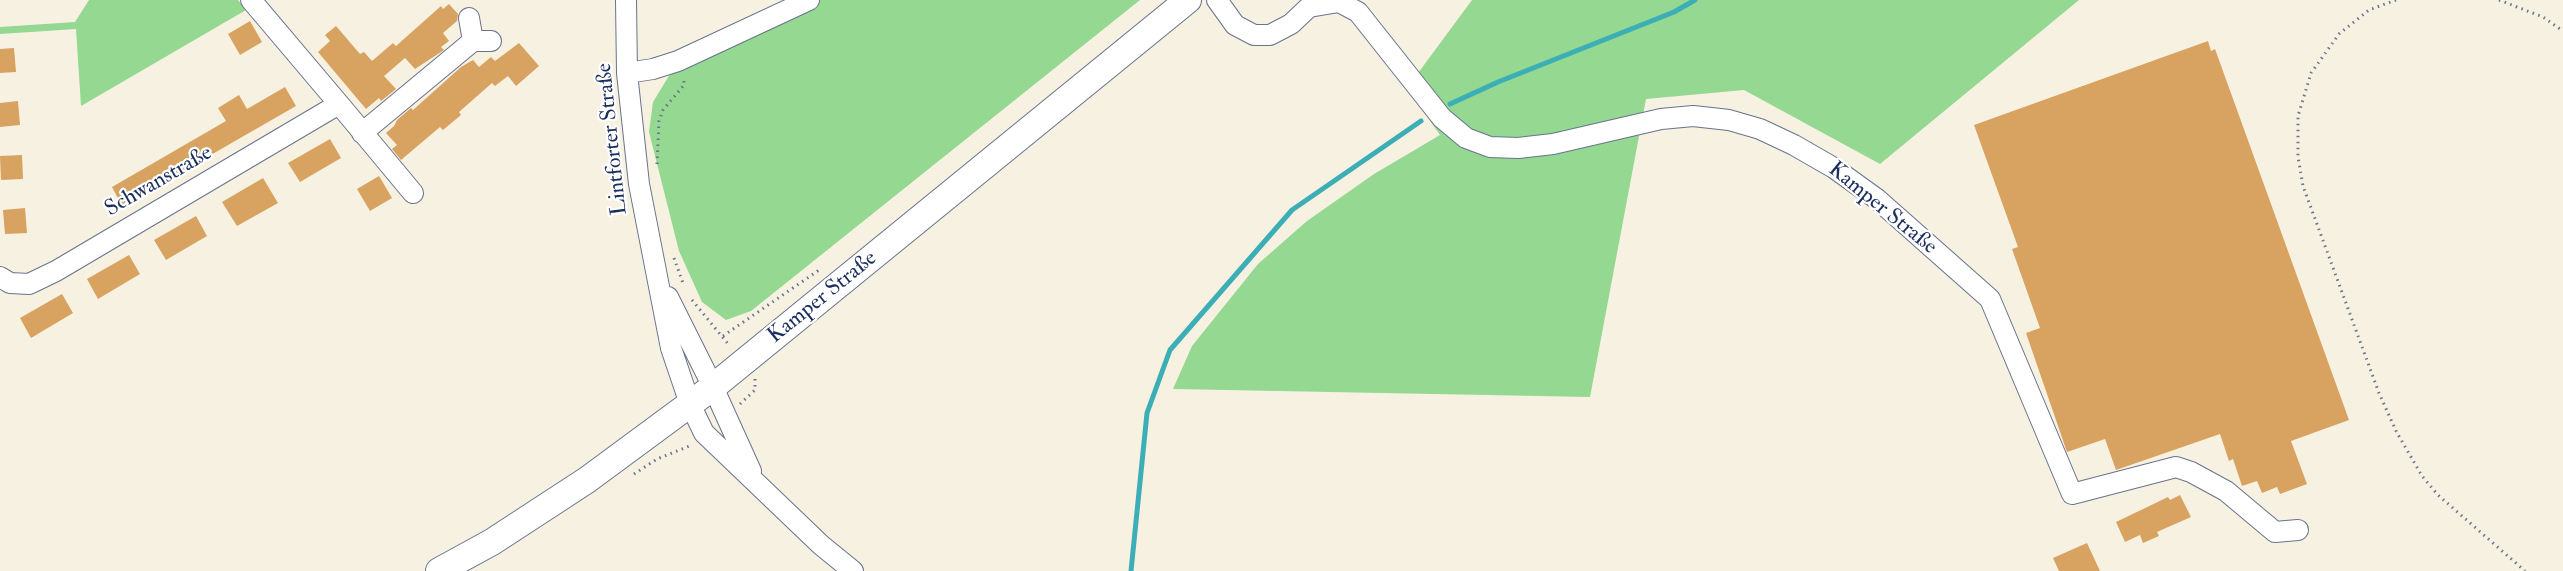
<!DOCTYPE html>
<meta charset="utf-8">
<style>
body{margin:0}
canvas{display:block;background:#f7f1e2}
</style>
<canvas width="2563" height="571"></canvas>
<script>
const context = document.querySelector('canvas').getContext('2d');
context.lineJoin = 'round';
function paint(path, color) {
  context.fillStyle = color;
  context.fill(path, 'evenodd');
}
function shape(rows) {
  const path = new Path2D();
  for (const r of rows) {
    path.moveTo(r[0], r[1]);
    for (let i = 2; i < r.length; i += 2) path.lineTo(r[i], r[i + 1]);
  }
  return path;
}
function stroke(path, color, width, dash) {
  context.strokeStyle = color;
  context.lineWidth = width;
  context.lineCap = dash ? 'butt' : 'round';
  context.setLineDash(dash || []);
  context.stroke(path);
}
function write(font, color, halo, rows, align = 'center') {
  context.font = font + ' "IM FELL Double Pica",serif';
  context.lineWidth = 4.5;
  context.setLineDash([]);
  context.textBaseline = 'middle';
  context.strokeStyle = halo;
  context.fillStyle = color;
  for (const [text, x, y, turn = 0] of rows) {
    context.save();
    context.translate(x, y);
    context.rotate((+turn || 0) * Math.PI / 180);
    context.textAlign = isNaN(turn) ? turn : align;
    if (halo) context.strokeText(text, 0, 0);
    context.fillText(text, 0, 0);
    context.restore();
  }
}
paint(shape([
 [89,0,238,0,246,10,81,106,76,29,0,34,0,27,75,22],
 [806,0,1140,0,751,311,726,320,702,302,679,251,649,132,653,102,678,61],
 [1472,0,2079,0,1880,164,1744,90,1646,99,1590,397,1173,389,1192,346,1258,264,1307,221,1374,174,1440,135,1407,88]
]), '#94d891');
stroke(shape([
 [1450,104,1498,82,1674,12,1695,0],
 [1131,571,1147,413,1170,350,1292,210,1421,121]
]), '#3caeb6', 5);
paint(shape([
 [449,4,458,14,457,21,443,33,449,41,441,47,444,50,415,69,405,58,384,76,396,89,381,101,379,98,366,109,318,52,330,41,325,35,336,26,360,54,364,52,372,61,393,43,396,46,441,6,443,9],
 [250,21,262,42,240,55,228,34],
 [2208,41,2211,51,2215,49,2349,420,2291,441,2307,484,2280,494,2277,487,2262,493,2257,481,2242,486,2233,459,2229,461,2220,434,2116,470,2105,439,2067,452,2026,333,2040,328,2012,249,2018,247,1974,125],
 [519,43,539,66,516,86,508,76,495,86,492,83,459,112,461,115,443,130,440,127,401,160,392,149,397,145,386,133,394,126,397,120,411,108,413,110,461,67,473,60,479,67,491,57,495,61],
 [14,48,16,72,0,73,0,49],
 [285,87,296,106,122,206,112,187,226,121,218,108,239,95,247,109],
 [18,101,20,125,0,127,0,103],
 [330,139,341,158,300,182,288,163],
 [22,155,23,179,1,180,0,156],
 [379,176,392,198,370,211,357,189],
 [263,178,278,203,237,226,222,202],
 [25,208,27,233,5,234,3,210],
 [196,216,207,236,166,260,154,240],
 [129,255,140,274,98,299,87,279],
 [62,294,73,313,31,338,20,318],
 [2180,495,2191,517,2157,532,2159,536,2143,543,2140,535,2125,542,2116,522,2168,497,2170,500],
 [2087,543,2100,571,2059,571,2053,558]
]), '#d8a360');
const minor = shape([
 [626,0,627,73,639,184,671,348,690,404,704,433,821,545,853,571],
 [1217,0,1235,25,1254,35,1270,35,1291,24,1309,7,1339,2,1358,12,1442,118,1466,138,1490,147,1518,148,1553,144,1661,119,1693,116,1729,120,1760,129,1794,145,1834,168,1877,199,1990,299,2072,494,2176,467,2191,472,2226,491,2275,532,2298,530],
 [469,18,473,41],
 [627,73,653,69,678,61,809,0],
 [339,104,413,193],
 [362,133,473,41,491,41],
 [0,277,10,283,29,284,56,271,339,104,251,0],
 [668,297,713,387,751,471]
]);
const major = shape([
 [439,571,492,542,587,480,713,387,1188,0]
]);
stroke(minor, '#68738c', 22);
stroke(major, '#68738c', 28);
stroke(shape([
 [2396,0,2369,10,2339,34,2311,73,2298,116,2298,157,2303,186,2379,393,2396,431,2422,476,2438,495,2525,571],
 [2499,0,2543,17,2563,31],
 [657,164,659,121,663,110,684,85,684,77],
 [674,258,684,286],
 [692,300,729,345],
 [723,336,822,268],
 [740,404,755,390,755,379],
 [634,474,657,459,692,445]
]), '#68738c', 3, [1.5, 4.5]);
stroke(minor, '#fff', 20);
stroke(major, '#fff', 26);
write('22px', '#1b2f5e', '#fff', [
 ["Lintforter Straße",613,139,-96],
 ["Schwanstraße",159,182,-30],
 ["Kamper Straße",1882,209,39],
 ["Kamper Straße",823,298,-39]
]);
</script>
